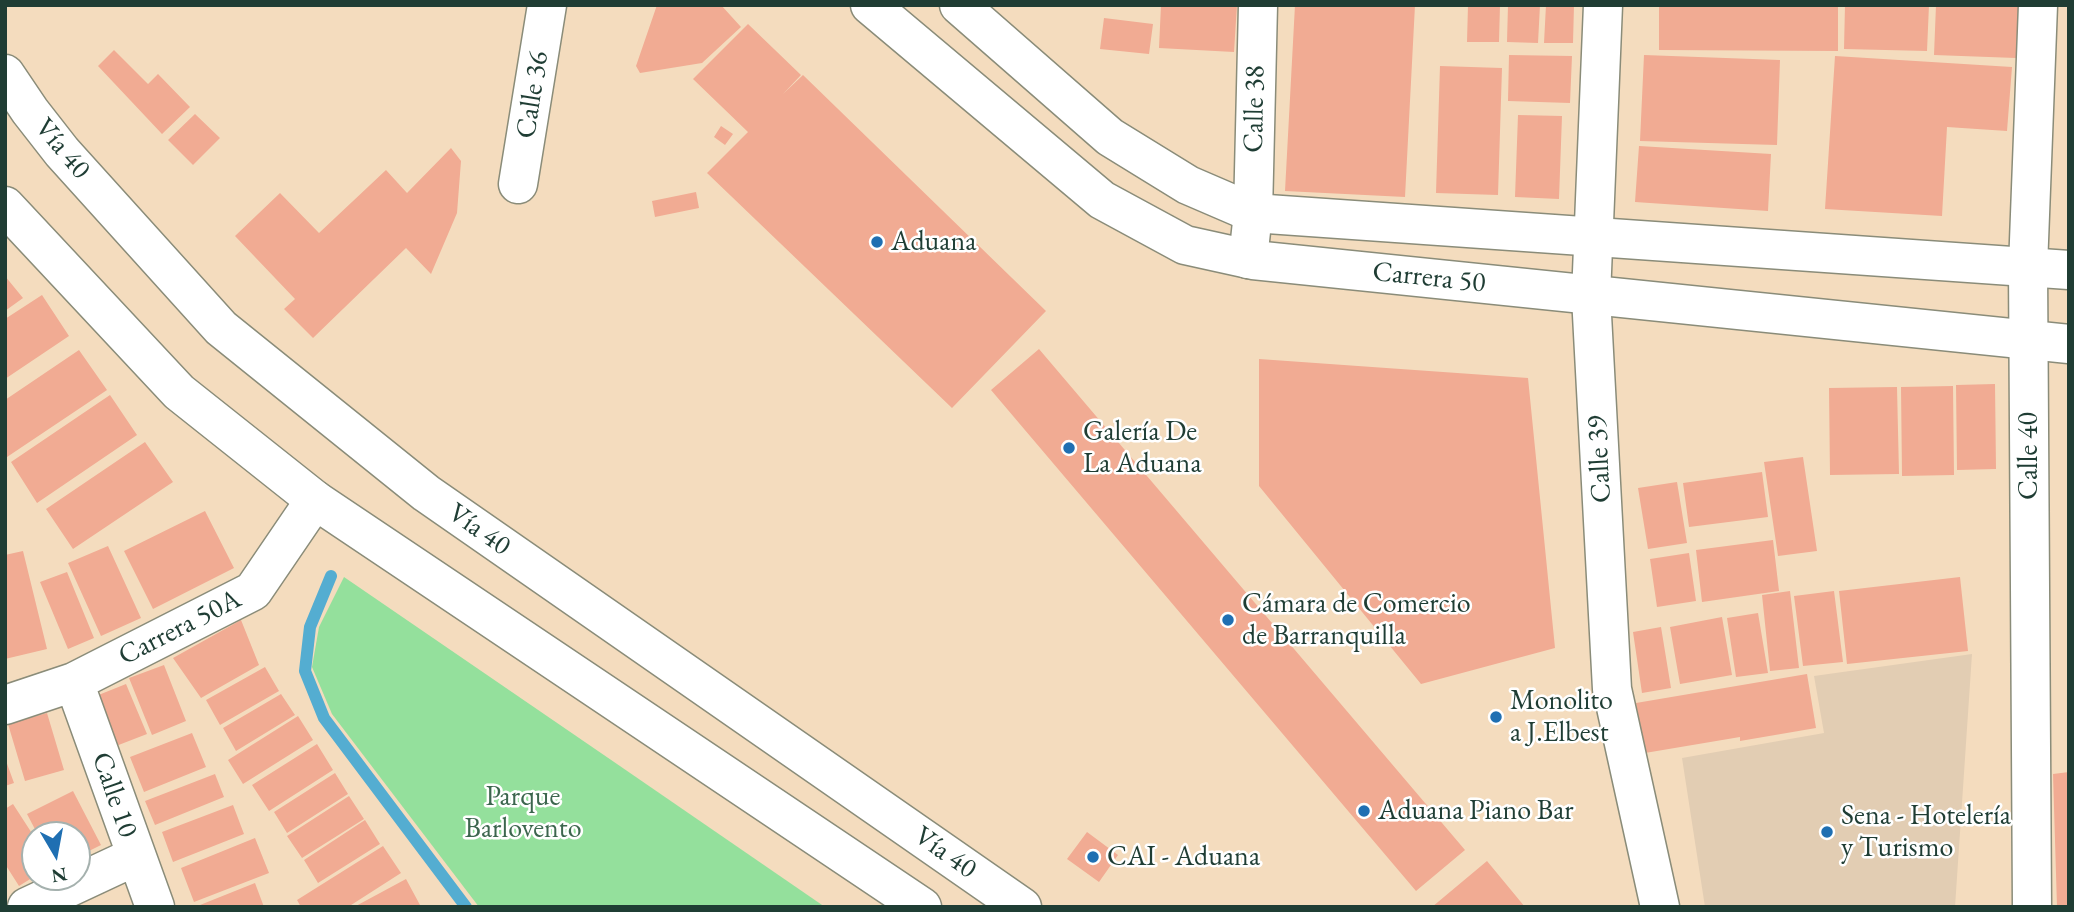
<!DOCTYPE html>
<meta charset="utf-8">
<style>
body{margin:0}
#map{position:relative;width:2074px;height:912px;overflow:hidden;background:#f4dcbe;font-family:"EB Garamond",serif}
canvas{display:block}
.frame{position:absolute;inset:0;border:7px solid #1f3d34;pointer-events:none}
.north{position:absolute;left:21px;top:821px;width:70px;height:70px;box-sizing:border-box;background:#fff;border:2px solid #a5b1ae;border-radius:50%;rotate:170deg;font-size:19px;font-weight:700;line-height:28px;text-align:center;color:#1f3d34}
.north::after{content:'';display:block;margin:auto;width:24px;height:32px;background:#1f6fb2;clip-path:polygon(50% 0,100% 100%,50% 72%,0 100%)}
</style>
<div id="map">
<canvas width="2074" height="912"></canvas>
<div class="frame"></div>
<div class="north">N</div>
</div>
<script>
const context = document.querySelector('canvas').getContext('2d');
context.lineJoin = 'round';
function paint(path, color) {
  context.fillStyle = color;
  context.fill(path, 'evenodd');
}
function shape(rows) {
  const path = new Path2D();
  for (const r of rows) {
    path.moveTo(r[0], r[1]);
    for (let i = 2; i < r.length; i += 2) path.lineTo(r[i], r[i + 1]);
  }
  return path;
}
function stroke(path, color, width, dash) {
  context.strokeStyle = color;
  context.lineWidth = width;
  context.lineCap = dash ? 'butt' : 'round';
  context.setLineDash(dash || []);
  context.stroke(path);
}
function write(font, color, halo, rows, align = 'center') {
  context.font = font + ' "EB Garamond",serif';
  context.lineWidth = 5;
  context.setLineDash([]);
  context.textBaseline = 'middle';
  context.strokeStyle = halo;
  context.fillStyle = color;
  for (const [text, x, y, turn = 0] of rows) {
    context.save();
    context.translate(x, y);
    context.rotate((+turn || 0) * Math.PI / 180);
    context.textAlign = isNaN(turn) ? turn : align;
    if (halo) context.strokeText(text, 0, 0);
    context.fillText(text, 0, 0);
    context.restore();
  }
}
paint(shape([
 [1972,654,1955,907,1705,907,1682,758,1824,733,1814,676]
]), '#e2cdb3');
paint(shape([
 [344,577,617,764,825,907,479,907,332,714,312,667,319,627]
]), '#94e09c');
stroke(shape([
 [331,576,310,627,305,671,324,718,466,907]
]), '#54add1', 12);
paint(shape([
 [657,5,721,5,741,27,702,63,640,73,636,66],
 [1161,5,1237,5,1234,52,1159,48],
 [1295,5,1415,5,1405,197,1285,191],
 [1468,5,1500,5,1499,42,1467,42],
 [1508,5,1540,5,1538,43,1507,42],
 [1546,5,1574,5,1573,43,1544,43],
 [1659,5,1838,5,1838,51,1659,50],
 [1845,5,1929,5,1927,51,1844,49],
 [1936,5,2019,5,2016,58,1934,55],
 [1104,18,1153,24,1149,54,1100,49],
 [748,24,801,75,783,94,803,75,1046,311,952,408,707,173,748,132,693,79],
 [114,50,148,84,158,74,190,107,162,134,98,66],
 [1509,55,1572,56,1570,103,1508,101],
 [1644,55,1780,60,1777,145,1640,141],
 [1835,56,2012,67,2007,131,1947,127,1942,216,1825,209],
 [1440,66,1502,68,1498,195,1436,193],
 [195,114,220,138,193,165,168,140],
 [1518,115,1562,116,1559,199,1515,197],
 [721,126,733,134,725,145,714,137],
 [1639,146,1771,154,1768,211,1635,202],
 [451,148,461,161,457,213,431,274,406,248,313,338,284,309,295,299,235,236,280,193,319,233,386,170,407,193],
 [696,192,699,208,655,217,652,201],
 [5,276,23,298,5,311],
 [42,295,69,336,5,379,5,319],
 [1039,349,1465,850,1416,891,991,390],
 [79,350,107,390,7,457,5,400],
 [1259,359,1528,378,1555,648,1421,684,1259,486],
 [1995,384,1996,469,1957,470,1956,385],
 [1953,386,1954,475,1902,476,1901,387],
 [1897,387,1899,474,1830,475,1829,388],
 [110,395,137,435,37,503,11,462],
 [145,442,173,482,73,549,46,509],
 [1803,457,1817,551,1778,556,1764,462],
 [1762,472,1768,517,1689,527,1683,483],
 [1677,482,1687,543,1648,549,1638,488],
 [205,511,234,568,153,609,124,551],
 [1773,540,1779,591,1702,602,1696,550],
 [108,546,141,618,101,636,68,563],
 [23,551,47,649,5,659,5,555],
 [1689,553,1696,601,1657,607,1650,559],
 [67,572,94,638,68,649,40,582],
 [1960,577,1968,651,1847,664,1839,591],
 [1790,591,1799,668,1770,671,1762,595],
 [1834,591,1843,662,1803,666,1794,596],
 [1758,613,1768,673,1736,677,1727,618],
 [1722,617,1732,675,1680,684,1670,627],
 [241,620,259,665,201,698,173,658],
 [1661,627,1671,688,1642,693,1633,632],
 [164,665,186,721,152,735,129,678],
 [265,667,279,691,220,725,206,700],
 [1807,674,1816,728,1740,741,1740,737,1645,753,1636,703],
 [126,684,147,734,116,746,96,696],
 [281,694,295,715,236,751,223,728],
 [47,713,64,770,25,781,8,724],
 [298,716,313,740,243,784,228,760],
 [192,733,206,767,144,792,130,757],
 [317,744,333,770,269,811,252,785],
 [5,758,14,783,5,786],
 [2069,772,2069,907,2057,907,2053,774],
 [335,773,348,794,287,833,274,812],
 [215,774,224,797,155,825,145,801],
 [73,791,101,845,77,857,77,835,38,835,27,814],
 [349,796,364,819,302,858,287,836],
 [13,804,35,838,35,876,19,886,5,864,5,809],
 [233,805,244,834,173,862,162,832],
 [365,820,380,844,318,883,304,860],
 [1087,832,1118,855,1099,882,1067,859],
 [255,838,269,873,194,902,181,868],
 [383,846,401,873,348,907,301,907,297,900],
 [1487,861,1525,907,1432,907],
 [406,879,420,905,354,907],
 [255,883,264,907,195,907]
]), '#f1ab93');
const minor = shape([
 [1603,5,1591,296,1612,689,1660,907],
 [518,184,547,5],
 [1248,259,1253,213,1258,5],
 [74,682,155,907],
 [5,705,74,682,253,591,315,500],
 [27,907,136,856],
 [2032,907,2028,267,2038,5]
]);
const tertiary = shape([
 [870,5,1102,200,1185,245,1253,260,2069,344],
 [959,5,1110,137,1188,185,1253,213,2069,270]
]);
const trunk = shape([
 [5,74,30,111,62,152,221,328,426,493,1022,907],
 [5,206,179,392,315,500,922,907]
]);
stroke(minor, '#8a8c79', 41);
stroke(tertiary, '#8a8c79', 41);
stroke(trunk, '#8a8c79', 41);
stroke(minor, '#fff', 38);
stroke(tertiary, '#fff', 38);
stroke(trunk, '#fff', 38);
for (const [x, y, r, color] of [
 [877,242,7,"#1f6fb2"],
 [1069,448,7,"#1f6fb2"],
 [1228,620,7,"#1f6fb2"],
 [1496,717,7,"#1f6fb2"],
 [1364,811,7,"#1f6fb2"],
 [1827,832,7,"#1f6fb2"],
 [1093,857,7,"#1f6fb2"]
]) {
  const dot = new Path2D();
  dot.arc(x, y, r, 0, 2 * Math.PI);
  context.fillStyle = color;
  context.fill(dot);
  stroke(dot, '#fff', 2.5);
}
write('28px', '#1f3d34', '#fff', [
 ["Calle 36",533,95,-81],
 ["Calle 38",1255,109,-89],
 ["Vía 40",62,149,50],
 ["Carrera 50",1429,278,6],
 ["Calle 40",2029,456,-90],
 ["Calle 39",1600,459,-93],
 ["Vía 40",479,530,35],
 ["Carrera 50A",180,628,-27],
 ["Calle 10",114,795,71],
 ["Vía 40",945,853,35]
]);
write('28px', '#1f3d34', '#fff', [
 ["Aduana",891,242],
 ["Galería De",1083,432],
 ["La Aduana",1083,464],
 ["Cámara de Comercio",1242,604],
 ["de Barranquilla",1242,636],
 ["Monolito",1510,701],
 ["a J.Elbest",1510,733],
 ["Aduana Piano Bar",1378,811],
 ["Sena - Hotelería",1841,816],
 ["y Turismo",1841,848],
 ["CAI - Aduana",1107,857]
], 'left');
write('28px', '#3c664e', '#fff', [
 ["Parque",523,797],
 ["Barlovento",523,829]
]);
</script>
